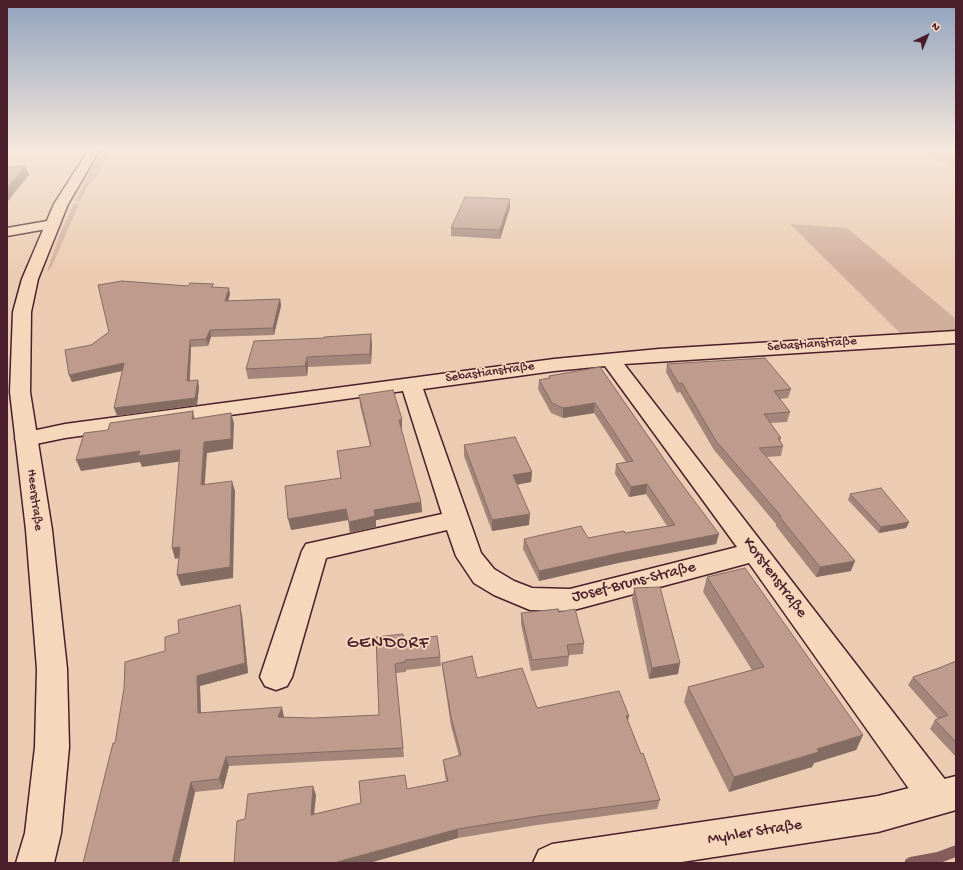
<!DOCTYPE html>
<meta charset="utf-8">
<style>
body{margin:0}
#map{position:relative;width:963px;height:870px;overflow:hidden;background:#ebccb2;font-family:"Gochi Hand",sans-serif}
canvas{display:block}
.frame{position:absolute;inset:0;border:8px solid #4a1f2b;pointer-events:none}
.north{position:absolute;left:907px;top:16px;width:40px;height:40px;-webkit-text-stroke:3px #f5d7bb;paint-order:stroke;rotate:44deg;font-size:11px;font-weight:700;line-height:16px;text-align:center;color:#4a1f2b}
.north::after{content:'';display:block;margin:auto;width:14px;height:18px;background:#4a1f2b;clip-path:polygon(50% 0,100% 100%,50% 72%,0 100%)}
</style>
<div id="map">
<canvas width="963" height="870"></canvas>
<div class="frame"></div>
<div class="north">N</div>
</div>
<script>
const context = document.querySelector('canvas').getContext('2d');
context.lineJoin = 'round';
function paint(path, color) {
  context.fillStyle = color;
  context.fill(path, 'evenodd');
}
function shape(rows) {
  const path = new Path2D();
  for (const r of rows) {
    path.moveTo(r[0], r[1]);
    for (let i = 2; i < r.length; i += 2) path.lineTo(r[i], r[i + 1]);
  }
  return path;
}
function stroke(path, color, width, dash) {
  context.strokeStyle = color;
  context.lineWidth = width;
  context.lineCap = dash ? 'butt' : 'round';
  context.setLineDash(dash || []);
  context.stroke(path);
}
function write(font, color, halo, rows, align = 'center') {
  context.font = font + ' "Gochi Hand",sans-serif';
  context.lineWidth = 3.5;
  context.setLineDash([]);
  context.textBaseline = 'middle';
  context.strokeStyle = halo;
  context.fillStyle = color;
  for (const [text, x, y, turn = 0] of rows) {
    context.save();
    context.translate(x, y);
    context.rotate((+turn || 0) * Math.PI / 180);
    context.textAlign = isNaN(turn) ? turn : align;
    if (halo) context.strokeText(text, 0, 0);
    context.fillText(text, 0, 0);
    context.restore();
  }
}
paint(shape([
 [101,151,109,151,98,174,89,184,80,201,75,201],
 [923,151,948,151,956,156,956,168],
 [74,204,79,204,52,266,47,272,60,233],
 [790,224,847,228,956,319,956,330,900,333]
]), '#d0af9c');
paint(shape([
 [956,845,956,857,940,863,904,863,906,859,910,857,937,852,956,845]
]), '#855e5c');
const minor = shape([
 [53,220,58,221,60,224,58,227,7,236,7,228,53,220],
 [956,331,956,343,624,364,950,786,955,798,950,810,937,815,924,810,749,563,570,611,530,610,494,595,474,583,456,556,447,530,326,558,292,677,287,686,276,690,265,686,260,677,302,551,306,544,442,514,403,391,65,438,26,446,18,444,15,439,18,434,65,424,554,359,659,349,956,331],
 [605,366,737,547,570,589,532,588,514,581,494,569,481,553,423,389,554,371,605,366]
]);
const major = shape([
 [88,151,99,151,68,204,38,279,31,312,30,392,52,530,67,669,69,747,61,833,54,863,16,863,25,833,35,747,37,669,26,530,10,392,13,312,22,279,54,204,88,151],
 [956,776,956,810,878,832,675,863,533,863,539,850,552,844,878,796,956,776]
]);
stroke(minor, '#4a1f2b', 3);
stroke(major, '#4a1f2b', 3);
paint(minor, '#f5d7bb');
paint(major, '#f5d7bb');
paint(shape([
 [510,199,510,208,500,239,451,236,451,228],
 [214,287,230,294,228,301,280,299,281,306,274,335,211,337,208,346,191,347,190,381,199,387,197,405,117,416,122,371,72,382,69,375,91,345],
 [372,344,371,364,308,367,307,376,248,379,246,369],
 [667,364,791,389,788,398,780,399,790,412,787,422,770,423,781,438,780,441,783,446,781,456,766,457,851,571,816,577,776,526,776,524,714,450,680,392,677,393,666,372],
 [600,367,675,475,719,534,716,544,618,563,539,581,523,549,524,539,588,538,625,533,667,526,646,494,629,497,615,474,616,464,626,462,594,413,563,418,551,413,538,389,539,380,549,378,549,376],
 [359,395,402,419,402,429,401,430,421,502,422,512,376,520,376,527,350,533,348,520,291,530,341,478,370,446,360,405],
 [464,445,532,472,531,482,517,485,529,525,492,531,464,456],
 [850,494,909,522,906,528,879,533,848,500],
 [707,577,863,735,856,750,814,763,812,767,729,792,684,702,688,687,752,670,703,592],
 [634,588,678,674,649,679,632,599],
 [559,612,584,643,583,654,569,655,568,666,531,671,521,624,521,613],
 [242,615,248,673,200,686,201,713,284,717,313,718,379,715,376,637,404,641,440,657,441,666,406,670,406,672,396,673,404,757,229,766,223,789,195,792,179,863,83,863,115,743,165,651,179,633],
 [956,661,956,757,930,729,935,720,938,719,908,685,913,677,939,668],
 [442,663,477,678,537,708,628,722,660,800,657,809,537,825,458,838,369,863,234,863,245,819,316,795,314,814,361,803,407,789,446,781,444,769,443,760,459,756,451,726,443,673]
]), '#a38579');
paint(shape([
 [25,166,29,175,7,202,7,188],
 [510,199,510,208,500,239,500,230],
 [229,288,230,294,226,308,225,301],
 [280,299,281,306,274,335,273,328],
 [210,330,211,337,208,346,206,339],
 [371,334,372,344,371,364,370,354],
 [190,340,191,347,189,388,187,381],
 [307,357,308,367,307,376,305,366],
 [124,363,126,370,72,382,69,375],
 [198,380,199,387,197,405,117,416,114,408],
 [595,403,594,413,563,418,563,408],
 [193,411,195,421,192,419],
 [231,413,234,423,233,449,207,453,204,495,201,485,204,442],
 [402,419,402,429,400,430,399,420],
 [180,450,183,461,142,467,140,462,81,471,76,460,140,451],
 [532,472,531,482,512,485,513,475],
 [232,481,235,491,233,578,181,586,177,575],
 [647,484,646,494,629,497,631,487],
 [421,502,422,512,376,520,376,527,350,533,349,522,374,510],
 [346,509,348,520,291,530,288,519],
 [530,514,529,525,492,531,492,520],
 [909,522,906,528,879,533,881,527],
 [719,534,716,544,618,563,539,581,539,571,620,553],
 [180,547,183,557,175,559,172,548],
 [855,561,851,571,816,577,820,567],
 [240,605,242,615,248,673,200,686,201,722,198,713,197,676],
 [680,663,678,674,649,679,652,668],
 [282,707,284,717,280,727,278,717],
 [626,716,629,716,627,725],
 [863,735,856,750,814,763,812,767,729,792,734,777,817,749],
 [226,757,229,766,223,789,219,779],
 [191,782,195,792,179,863,172,863],
 [313,786,316,795,313,824,311,815],
 [458,829,458,838,369,863,337,863,337,862]
]), '#856c63');
const building = shape([
 [25,166,7,188,7,167,25,166],
 [465,197,510,199,500,230,451,228,465,197],
 [122,281,188,286,190,283,214,284,211,287,229,288,225,301,280,299,273,328,210,330,206,339,190,340,187,381,198,380,195,398,114,408,124,363,69,375,65,350,91,345,109,332,98,285,122,281],
 [371,334,370,354,307,357,305,366,246,369,254,341,324,338,324,337,371,334],
 [765,358,791,389,774,391,790,412,764,414,781,438,778,438,783,446,759,448,855,561,820,567,779,516,781,516,716,441,682,383,679,384,667,364,765,358],
 [600,367,675,475,719,534,620,553,539,571,524,539,581,526,588,538,624,531,625,533,675,525,647,484,631,487,616,464,633,461,595,403,563,408,552,403,539,380,550,378,549,376,600,367],
 [393,390,402,419,399,420,421,502,374,510,375,516,349,522,346,509,288,519,285,486,341,478,337,451,371,446,359,395,393,390],
 [193,411,192,419,231,413,231,439,204,442,201,485,232,481,230,567,177,575,180,547,172,548,180,450,138,456,140,451,76,460,84,433,108,430,110,423,193,411],
 [515,437,532,472,513,475,530,514,492,520,464,445,515,437],
 [881,488,909,522,881,527,850,494,881,488],
 [745,568,863,735,817,749,819,752,734,777,688,687,764,667,707,577,745,568],
 [660,587,680,663,652,668,634,588,660,587],
 [240,605,245,663,197,676,198,713,282,707,278,717,313,718,379,715,376,637,403,634,404,641,437,636,440,657,405,660,405,662,395,664,403,748,226,757,219,779,191,782,172,863,83,863,113,743,115,743,124,688,125,662,165,651,165,637,179,633,178,620,240,605],
 [558,609,559,612,575,609,584,643,567,645,569,656,532,660,521,613,558,609],
 [472,656,477,678,522,668,537,708,619,691,629,716,626,716,641,754,643,753,660,800,538,816,458,829,337,862,337,863,234,863,237,821,245,819,248,794,313,786,311,815,361,803,359,781,405,775,407,789,448,781,443,760,461,755,451,717,442,663,472,656],
 [956,661,956,742,935,720,948,715,913,677,939,668,956,661]
]);
paint(building, '#be9b8d');
stroke(building, '#856c63', 1);
const sky = context.createLinearGradient(0, 0, 0, 273);
sky.addColorStop(0, '#90a2bd');
sky.addColorStop(0.55, '#f6e8dc');
sky.addColorStop(1, '#f6e8dc00');
context.fillStyle = sky;
context.fillRect(0, 0, 963, 273);
write('13px', '#4a1f2b', '#f5d7bb', [
 ["Sebastianstraße",812,345,-4],
 ["Sebastianstraße",490,373,-8],
 ["Heerstraße",34,500,83]
]);
write('16px', '#4a1f2b', '#f5d7bb', [
 ["Korstenstraße",774,578,53],
 ["Josef-Bruns-Straße",634,583,-14],
 ["Myhler Straße",755,833,-9]
]);
context.letterSpacing = '1px';
write('18px', '#4a1f2b', '#f5d7bb', [
 ["GENDORF",388,644]
]);
context.letterSpacing = '0px';
</script>
